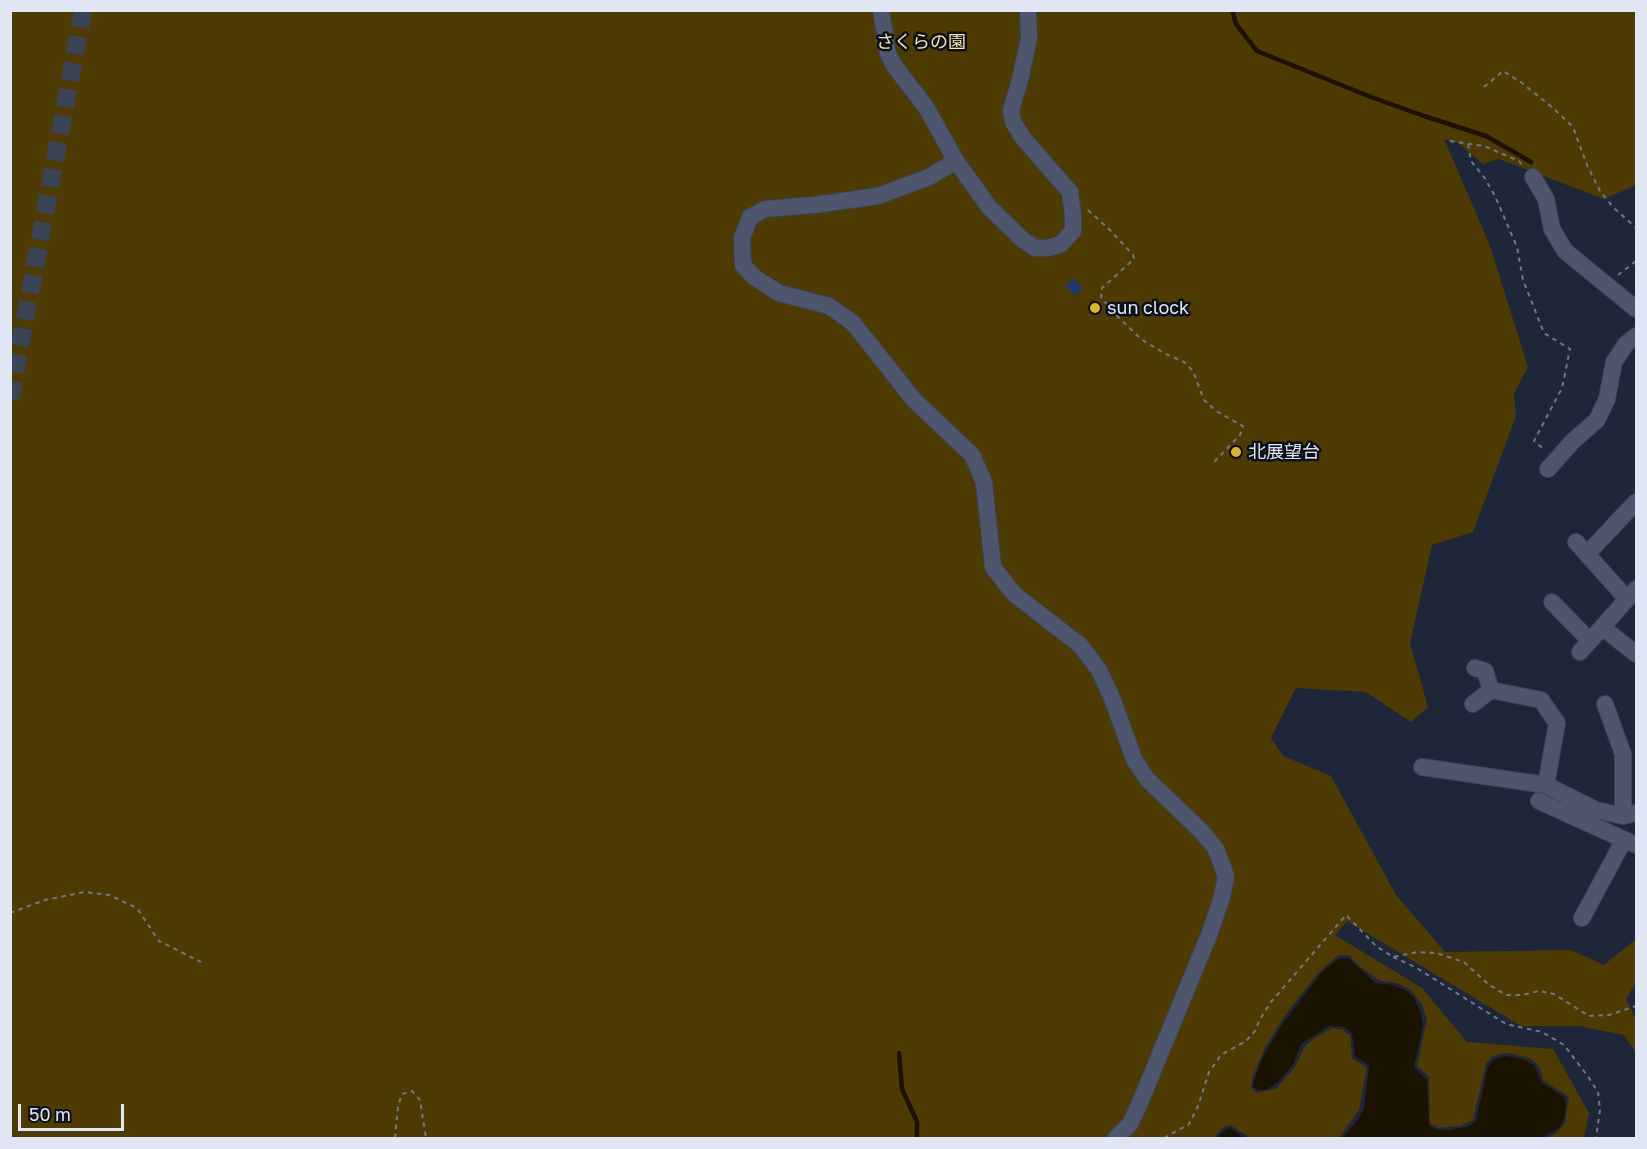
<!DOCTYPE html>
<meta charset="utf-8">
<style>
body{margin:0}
#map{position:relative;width:1647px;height:1149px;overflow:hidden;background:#1e263a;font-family:"Golos Text",sans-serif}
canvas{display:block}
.frame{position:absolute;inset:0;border:12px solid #e1e6f4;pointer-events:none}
.scale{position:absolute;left:18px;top:1104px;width:106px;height:27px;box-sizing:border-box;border:3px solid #e1e6f4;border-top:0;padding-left:8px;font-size:18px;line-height:21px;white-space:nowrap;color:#e1e6f4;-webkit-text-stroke:4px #0c1018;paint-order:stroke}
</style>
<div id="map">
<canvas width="1647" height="1149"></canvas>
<div class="frame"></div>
<div class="scale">50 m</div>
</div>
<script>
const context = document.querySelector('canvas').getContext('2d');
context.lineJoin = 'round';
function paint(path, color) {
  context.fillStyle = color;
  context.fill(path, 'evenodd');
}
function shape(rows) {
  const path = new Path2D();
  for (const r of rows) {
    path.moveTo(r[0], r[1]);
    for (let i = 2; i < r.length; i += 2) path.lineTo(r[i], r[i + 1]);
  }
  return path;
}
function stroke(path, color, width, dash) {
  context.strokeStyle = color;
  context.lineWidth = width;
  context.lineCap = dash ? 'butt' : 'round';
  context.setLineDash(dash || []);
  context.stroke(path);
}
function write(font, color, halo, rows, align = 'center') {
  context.font = font + ' "Golos Text","Noto Sans JP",sans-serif';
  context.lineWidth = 5;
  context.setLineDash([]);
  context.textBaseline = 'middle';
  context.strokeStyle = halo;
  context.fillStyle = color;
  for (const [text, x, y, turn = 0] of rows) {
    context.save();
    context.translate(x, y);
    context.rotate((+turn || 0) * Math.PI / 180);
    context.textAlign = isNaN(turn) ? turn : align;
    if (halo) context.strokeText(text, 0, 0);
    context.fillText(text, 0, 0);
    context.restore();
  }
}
paint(shape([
 [10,11,1636,11,1636,185,1604,199,1499,159,1483,164,1458,143,1444,139,1489,243,1528,367,1514,393,1516,416,1473,532,1432,545,1410,643,1428,707,1411,722,1366,692,1296,688,1271,738,1283,756,1331,776,1396,895,1445,952,1571,950,1604,965,1636,939,1636,983,1626,999,1636,1019,1636,1053,1624,1035,1579,1026,1521,1026,1347,921,1335,935,1422,988,1467,1042,1553,1049,1589,1113,1584,1138,1547,1138,1557,1133,1565,1123,1569,1097,1544,1081,1540,1069,1532,1059,1508,1053,1492,1056,1486,1064,1473,1120,1460,1126,1438,1128,1430,1123,1429,1077,1417,1066,1427,1019,1422,1005,1411,990,1397,983,1381,981,1360,967,1349,955,1339,955,1319,972,1283,1018,1265,1048,1253,1076,1251,1087,1256,1093,1276,1089,1294,1068,1305,1046,1312,1040,1332,1028,1343,1030,1350,1035,1352,1058,1367,1068,1359,1110,1339,1138,1251,1138,1230,1125,1222,1128,1214,1138,11,1138]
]), '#4e3b03');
paint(shape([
 [1348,958,1376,983,1393,985,1407,991,1414,998,1421,1013,1423,1025,1414,1067,1427,1080,1429,1125,1436,1130,1450,1130,1470,1126,1476,1121,1488,1067,1494,1059,1506,1056,1522,1059,1534,1065,1542,1083,1565,1098,1566,1106,1564,1119,1560,1127,1542,1138,1342,1138,1357,1121,1364,1108,1369,1067,1366,1063,1355,1056,1352,1033,1344,1027,1329,1026,1302,1043,1293,1064,1278,1082,1266,1090,1258,1090,1253,1087,1254,1080,1263,1057,1281,1026,1321,973,1338,959],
 [1230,1128,1239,1134,1244,1138,1217,1138,1223,1132]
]), '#1b1200');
stroke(shape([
 [1232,10,1236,24,1257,51,1371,97,1424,116,1486,136,1531,162],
 [899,1053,902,1089,917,1122,917,1138]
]), '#1b1200', 4.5);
paint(shape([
 [1074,278,1083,289,1075,296,1065,285]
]), '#24376c');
stroke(shape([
 [10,399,83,10]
]), '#3b4356', 18, [18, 9]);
const minor = shape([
 [881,10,888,54,895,67,926,107,956,161,989,207,1022,239,1035,248,1048,248,1061,244,1073,231,1073,215,1070,192,1023,138,1013,122,1011,110,1020,80,1029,38,1028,10],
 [956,161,929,177,878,196,814,205,765,209,750,217,742,238,743,265,754,277,779,293,829,306,853,323,914,400,972,455,984,482,993,567,1014,594,1080,645,1099,670,1112,698,1134,759,1147,779,1201,831,1216,849,1226,876,1222,897,1209,935,1139,1105,1130,1124,1116,1138],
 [1533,177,1546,199,1552,229,1565,251,1636,309],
 [1548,469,1573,441,1597,420,1607,399,1614,362,1626,344,1636,336],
 [1576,542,1627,599],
 [1587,554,1636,502],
 [1552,602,1590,641],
 [1602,627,1636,654],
 [1580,652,1636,589],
 [1475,668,1485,671,1491,690,1541,700,1557,723,1546,785,1596,810,1623,816,1636,813],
 [1473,704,1491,690],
 [1605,704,1623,754,1623,816],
 [1422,767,1546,785],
 [1539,801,1636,845],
 [1582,918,1624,840]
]);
stroke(minor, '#3c4353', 18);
stroke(shape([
 [1484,87,1503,71,1522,83,1553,108,1573,127,1587,165,1600,191,1613,207,1636,228],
 [1450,141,1484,146,1519,161,1523,166],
 [1468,144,1471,161,1484,177,1495,196,1517,247,1523,280,1544,333,1570,349,1562,388,1534,441,1545,450],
 [1088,210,1111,231,1133,255,1134,259,1102,288,1101,297,1114,313,1142,340,1166,354,1184,362,1193,371,1204,400,1216,411,1243,426,1240,435,1212,464],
 [1618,275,1636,261],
 [10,913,45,900,85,892,109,895,137,908,159,941,201,962],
 [1393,957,1415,967,1506,1024,1542,1032,1564,1045,1587,1075,1598,1092,1600,1110,1596,1138],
 [395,1138,398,1106,402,1094,412,1091,420,1100,426,1138],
 [1164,1138,1189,1124,1198,1106,1209,1072,1221,1055,1246,1041,1255,1031,1260,1019,1271,1002,1346,915,1376,946,1393,957,1417,952,1436,953,1464,962,1488,984,1506,995,1522,995,1539,991,1554,994,1589,1016,1609,1015,1636,1006]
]), '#707788', 2, [4.5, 4.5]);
stroke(minor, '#4d566c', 16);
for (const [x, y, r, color] of [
 [1095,308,6,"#deb133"],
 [1236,452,6,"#deb133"]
]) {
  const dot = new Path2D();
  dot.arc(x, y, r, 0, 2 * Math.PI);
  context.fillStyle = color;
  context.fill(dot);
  stroke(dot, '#0c1018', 2);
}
write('18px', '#f8e1aa', '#0c1018', [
 ["さくらの園",921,42]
]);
write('18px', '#e1e6f4', '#0c1018', [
 ["sun clock",1107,308],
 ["北展望台",1248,452]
], 'left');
</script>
